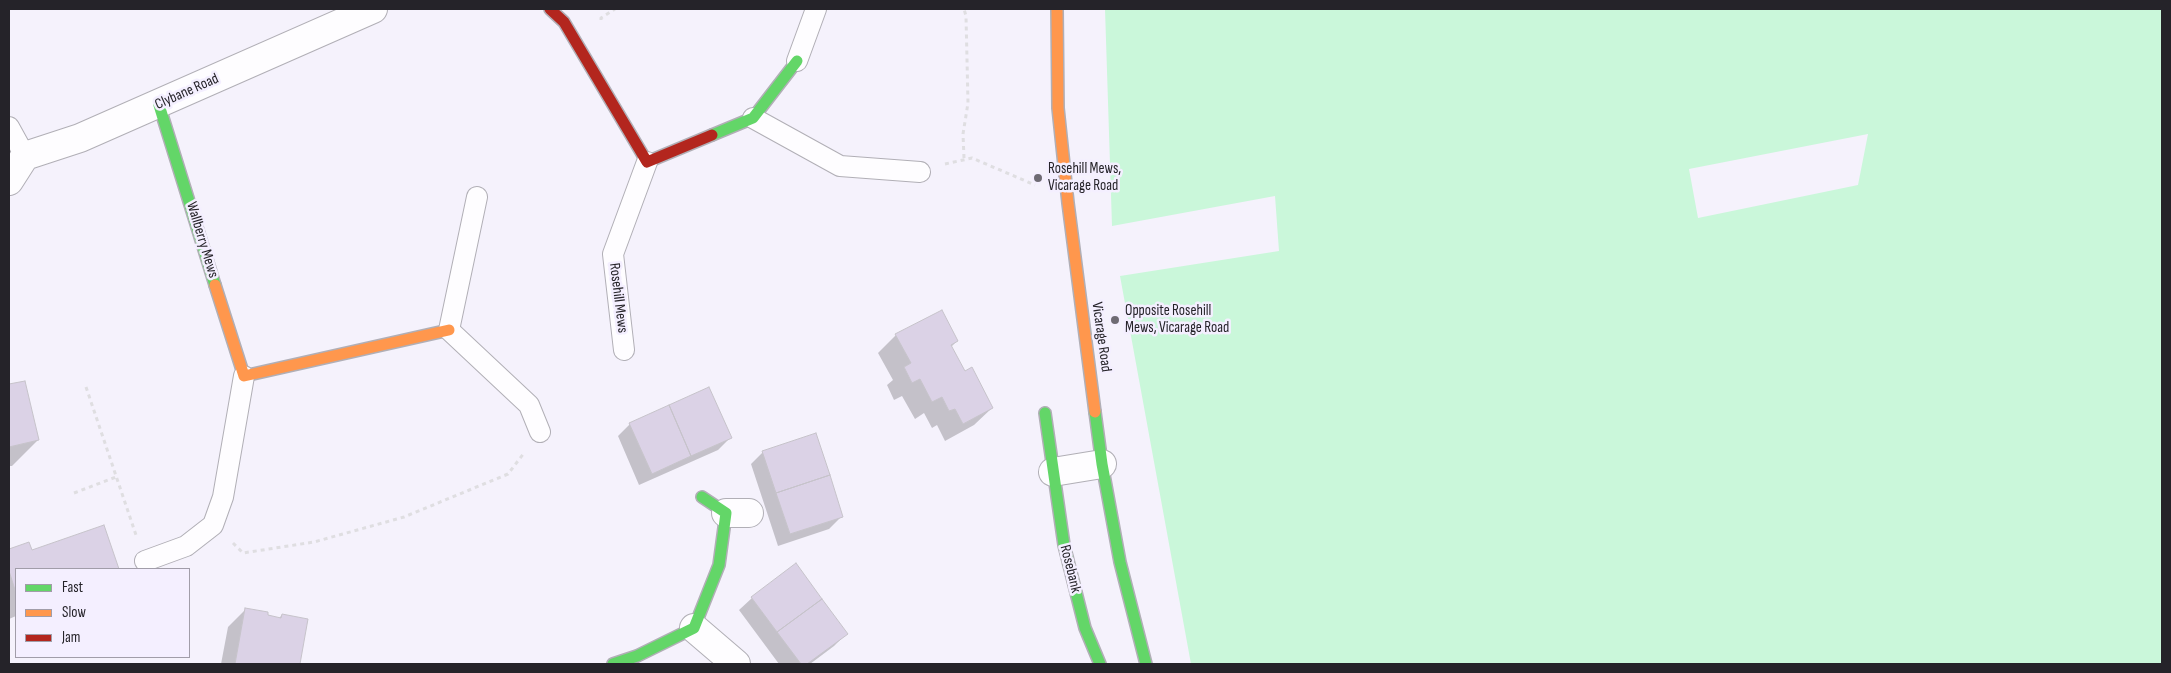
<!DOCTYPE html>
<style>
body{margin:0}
#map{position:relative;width:2171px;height:673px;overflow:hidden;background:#f5f2fc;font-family:"Sofia Sans Condensed",sans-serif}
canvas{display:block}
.frame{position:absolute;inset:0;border:10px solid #252329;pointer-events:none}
.legend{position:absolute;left:15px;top:568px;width:175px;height:90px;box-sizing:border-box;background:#f4efff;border:1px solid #a19da9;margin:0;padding:6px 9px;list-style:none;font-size:15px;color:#252329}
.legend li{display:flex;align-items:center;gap:10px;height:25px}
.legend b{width:25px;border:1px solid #a19da9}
</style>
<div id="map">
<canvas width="2171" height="673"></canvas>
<div class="frame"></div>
<ul class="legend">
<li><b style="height:6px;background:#63d668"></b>Fast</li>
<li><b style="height:6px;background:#ff974d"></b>Slow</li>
<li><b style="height:6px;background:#b3261e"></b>Jam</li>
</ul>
</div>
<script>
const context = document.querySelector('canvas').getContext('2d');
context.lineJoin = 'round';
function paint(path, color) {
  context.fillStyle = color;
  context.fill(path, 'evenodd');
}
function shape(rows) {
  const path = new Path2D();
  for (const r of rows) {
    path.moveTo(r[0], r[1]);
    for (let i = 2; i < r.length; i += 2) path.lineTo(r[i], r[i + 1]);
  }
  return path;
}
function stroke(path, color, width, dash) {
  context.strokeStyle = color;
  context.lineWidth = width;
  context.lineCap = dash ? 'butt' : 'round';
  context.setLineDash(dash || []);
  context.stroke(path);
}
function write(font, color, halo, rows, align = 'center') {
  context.font = font + ' "Sofia Sans Condensed",sans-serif';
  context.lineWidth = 5;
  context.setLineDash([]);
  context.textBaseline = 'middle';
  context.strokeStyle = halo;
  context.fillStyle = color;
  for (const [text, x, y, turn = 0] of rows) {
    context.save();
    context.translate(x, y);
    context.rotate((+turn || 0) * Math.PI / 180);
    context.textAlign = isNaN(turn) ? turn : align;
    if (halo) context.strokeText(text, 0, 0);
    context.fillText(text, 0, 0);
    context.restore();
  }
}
paint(shape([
 [1105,9,2162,9,2162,664,1191,664,1120,276,1279,251,1275,196,1112,226],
 [1868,134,1858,185,1698,218,1689,169]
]), '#caf7da');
paint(shape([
 [896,335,957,341,951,347,964,373,992,408,974,425,945,441,937,425,932,428,924,413,915,419,902,396,894,400,887,385,893,380,878,353],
 [24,382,38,440,12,466,9,466,9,386],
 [630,424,730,438,718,450,639,485,618,436],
 [763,452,842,516,829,529,778,546,751,464],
 [28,543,31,552,117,569,16,569,16,616,9,619,9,550],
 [752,598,846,634,834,646,810,664,779,664,739,610],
 [246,609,279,618,282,615,307,620,299,664,221,664,228,627]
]), '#0003');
const building = shape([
 [942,310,958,341,951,345,965,371,972,367,993,408,963,424,955,409,949,411,942,397,932,402,920,379,912,383,904,367,911,363,895,334,942,310],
 [25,381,39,440,9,447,9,384,25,381],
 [709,387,732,438,691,456,669,405,709,387],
 [669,405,691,456,652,474,629,423,669,405],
 [816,433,830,475,776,493,762,451,816,433],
 [830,475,843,517,790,534,776,493,830,475],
 [104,525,119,569,16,569,16,593,9,571,9,549,29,542,32,550,104,525],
 [796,563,822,599,777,632,751,597,796,563],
 [822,599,848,634,807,664,801,664,777,632,822,599],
 [245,608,268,612,268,615,281,618,282,614,308,619,300,664,235,664,245,608]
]);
paint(building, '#dbd2e6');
stroke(building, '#c6c3ca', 1);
const lane = shape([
 [797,61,816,9],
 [753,118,840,166,920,172],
 [9,127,25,156],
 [477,197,449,330,529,405,540,432],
 [624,350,613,254,647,162],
 [145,561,186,546,213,525,223,497,244,376]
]);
const street = shape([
 [9,181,25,156,80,138,373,9],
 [1053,472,1102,464],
 [726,513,749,513],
 [694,628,736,664]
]);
const fast = shape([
 [159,105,215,285],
 [712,135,753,118,797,61],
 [1095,412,1102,464,1120,562,1146,664],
 [1045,413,1064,545,1085,628,1100,664],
 [613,664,637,656,694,628,719,565,726,513,702,497]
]);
const slow = shape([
 [1057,9,1058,108,1068,203,1095,412],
 [215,285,244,376,449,330]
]);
const jam = shape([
 [550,9,564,22,647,162,712,135]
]);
stroke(lane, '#b1afb6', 22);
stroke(street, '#b1afb6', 30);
stroke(fast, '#b1afb6', 14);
stroke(slow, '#b1afb6', 14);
stroke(jam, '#b1afb6', 14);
stroke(shape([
 [601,20,601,18,615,9],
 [964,158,963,134,968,103,966,16,964,9],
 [945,164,972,158,1035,185],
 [86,387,136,535],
 [74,493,116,477],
 [233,543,243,553,314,542,404,517,508,474,524,453]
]), '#dfdee1', 3, [4, 4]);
stroke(lane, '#fefdff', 20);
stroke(street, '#fefdff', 28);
stroke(fast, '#63d668', 11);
stroke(slow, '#ff974d', 11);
stroke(jam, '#b3261e', 11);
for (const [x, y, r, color] of [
 [1038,178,5,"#6e6b73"],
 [1115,320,5,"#6e6b73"]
]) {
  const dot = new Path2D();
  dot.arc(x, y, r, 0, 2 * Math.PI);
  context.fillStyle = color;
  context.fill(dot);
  stroke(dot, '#f4efff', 2);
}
write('15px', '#252329', '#f4efff', [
 ["Clybane Road",187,92,-24],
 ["Wallberry Mews",202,240,73],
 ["Rosehill Mews",618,298,83],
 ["Vicarage Road",1101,337,82],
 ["Rosebank",1070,569,76]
]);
write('15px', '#252329', '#f4efff', [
 ["Rosehill Mews,",1048,169],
 ["Vicarage Road",1048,186],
 ["Opposite Rosehill",1125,311],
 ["Mews, Vicarage Road",1125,328]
], 'left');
</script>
